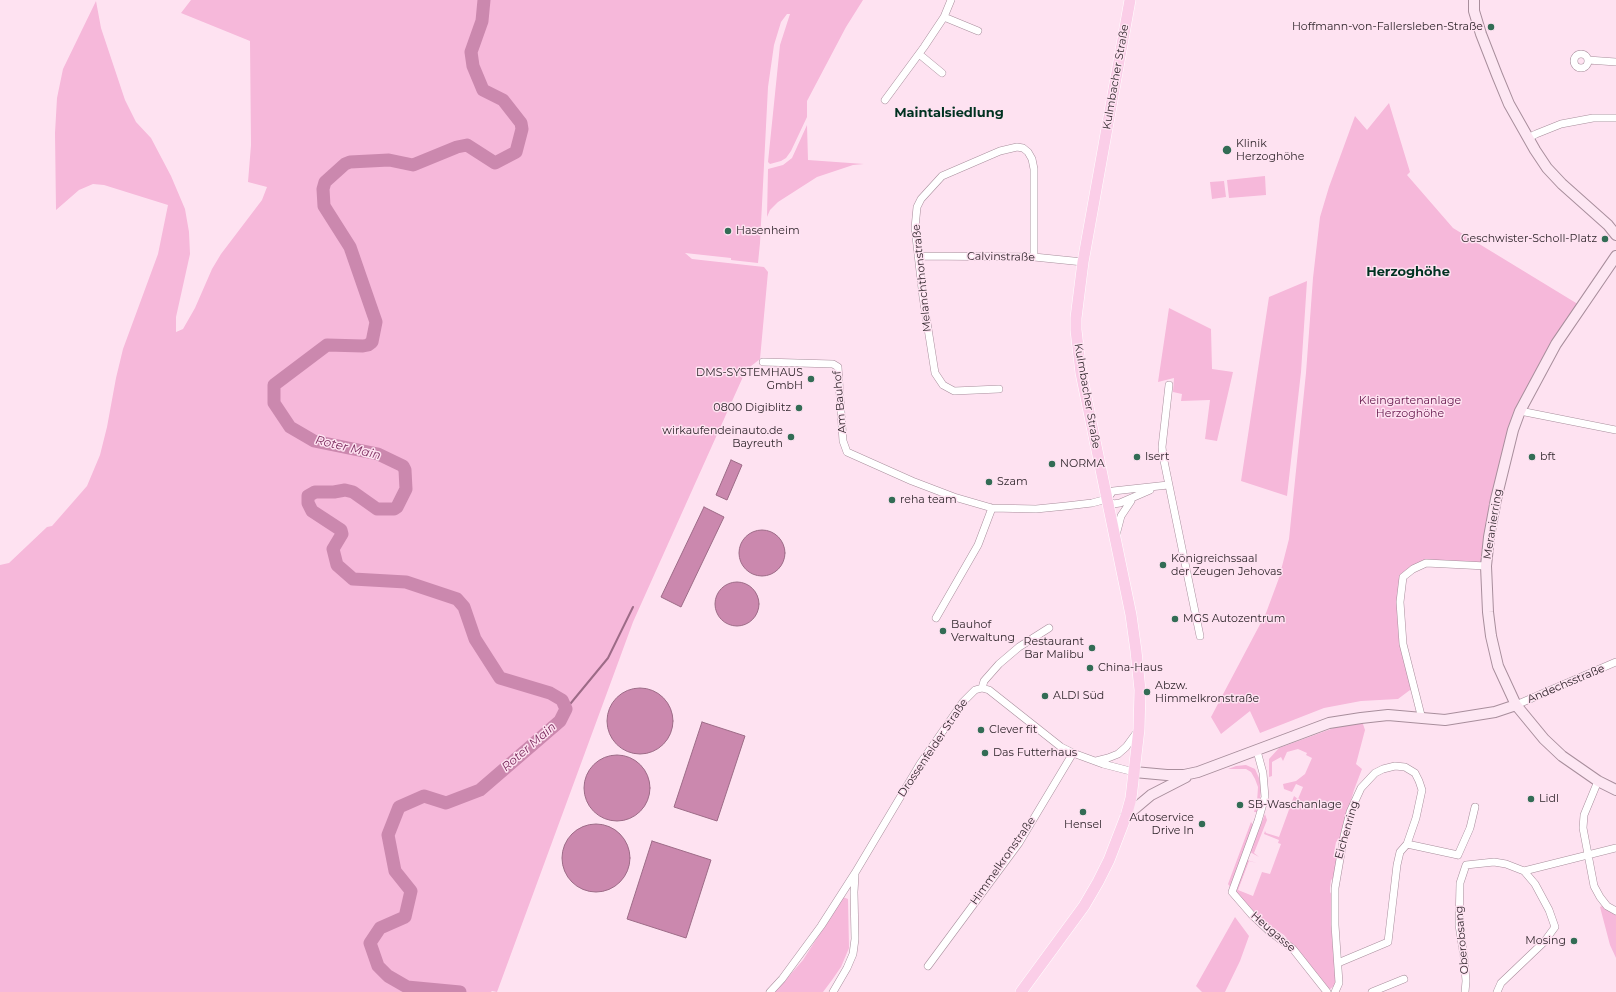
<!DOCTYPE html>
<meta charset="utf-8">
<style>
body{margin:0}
canvas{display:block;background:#fee2f1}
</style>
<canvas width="1616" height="992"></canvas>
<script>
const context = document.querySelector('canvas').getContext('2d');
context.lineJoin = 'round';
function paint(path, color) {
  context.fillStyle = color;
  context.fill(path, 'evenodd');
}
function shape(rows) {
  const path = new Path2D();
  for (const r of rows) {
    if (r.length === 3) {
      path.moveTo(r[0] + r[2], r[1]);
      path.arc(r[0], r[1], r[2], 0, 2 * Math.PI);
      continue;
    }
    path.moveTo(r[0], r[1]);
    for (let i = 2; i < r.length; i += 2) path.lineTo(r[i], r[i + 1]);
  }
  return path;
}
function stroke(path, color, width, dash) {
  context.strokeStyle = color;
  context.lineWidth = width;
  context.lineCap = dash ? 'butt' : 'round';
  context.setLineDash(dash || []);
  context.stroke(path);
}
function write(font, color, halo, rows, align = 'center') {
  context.font = font + ' Montserrat,sans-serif';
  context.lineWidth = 3;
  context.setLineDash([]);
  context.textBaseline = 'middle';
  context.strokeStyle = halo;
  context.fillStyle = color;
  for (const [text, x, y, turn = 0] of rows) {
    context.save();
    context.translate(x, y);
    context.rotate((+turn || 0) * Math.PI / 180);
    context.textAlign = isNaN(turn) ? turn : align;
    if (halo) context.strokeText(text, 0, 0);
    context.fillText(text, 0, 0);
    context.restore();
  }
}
paint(shape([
 [191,0,863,0,846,27,807,101,807,117,791,151,786,158,781,161,770,164,768,162,780,45,790,14,787,14,781,22,774,45,768,87,760,243,758,263,731,260,731,258,685,253,692,259,764,267,768,272,760,359,746,370,633,622,497,992,492,991,491,992,0,992,0,565,9,563,47,527,52,526,87,486,100,455,107,427,116,378,123,349,158,254,168,205,104,185,93,184,79,190,56,210,55,133,57,98,63,69,96,1,101,28,125,100,136,122,151,138,171,176,185,209,189,232,190,254,176,317,176,332,183,329,195,308,212,269,221,254,262,200,267,187,248,182,251,145,250,41,181,13],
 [1389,103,1410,172,1407,175,1453,228,1581,306,1520,411,1486,566,1426,563,1403,577,1403,644,1414,687,1398,699,1361,701,1324,708,1260,733,1250,711,1221,734,1211,717,1266,613,1279,578,1289,539,1306,373,1313,278,1320,217,1329,187,1355,116,1367,130],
 [807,125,808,160,864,164,853,165,817,177,778,202,770,210,767,217,768,169,783,165,792,158],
 [1265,176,1266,195,1229,198,1227,180],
 [1224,181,1226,197,1212,199,1210,182],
 [1307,281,1301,372,1287,496,1241,481,1269,297],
 [1169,308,1211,329,1212,369,1233,372,1217,441,1205,439,1210,400,1181,401,1182,394,1173,392,1174,378,1158,382],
 [1361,718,1365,730,1356,764,1362,769,1354,790,1340,838,1336,842,1334,853,1337,856,1334,877,1331,880,1330,887,1330,892,1332,895,1331,925,1336,982,1334,986,1329,990,1284,935,1256,917,1236,892,1247,860,1257,863,1249,861,1238,890,1253,896,1262,872,1270,874,1281,844,1278,843,1279,840,1264,834,1265,831,1266,833,1279,837,1294,796,1298,799,1303,787,1296,784,1292,792,1284,789,1283,784,1296,781,1305,774,1312,758,1306,755,1307,753,1298,749,1287,752,1283,761,1281,757,1272,762,1272,776,1269,777,1269,759,1279,748],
 [1246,765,1255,769,1259,778,1261,787,1260,801,1258,812,1254,812,1257,802,1258,787,1255,779,1251,772,1246,769,1228,769,1236,766],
 [1265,814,1267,820,1254,853,1259,857,1250,852],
 [1251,822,1253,825,1230,887,1228,884],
 [843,897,848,899,849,948,841,967,832,980,823,992,775,992,803,960],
 [1602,906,1616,915,1616,958,1610,945,1600,907],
 [1235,917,1249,936,1240,961,1225,992,1202,992,1196,986]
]), '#f6b8da');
const water = shape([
 [731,460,742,465,727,500,716,495,731,460],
 [704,507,724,517,681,607,661,597,704,507],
 [762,553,23],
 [737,604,22],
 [640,721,33],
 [702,722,745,736,717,821,674,807,702,722],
 [617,788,33],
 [596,858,34],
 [652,841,711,860,686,938,627,919,652,841]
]);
paint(water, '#cb88ae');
stroke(water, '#9d6b87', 1);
stroke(shape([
 [566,709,608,658,633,607]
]), '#9d6b87', 2);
stroke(shape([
 [460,992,407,987,388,976,378,966,370,943,380,928,405,917,411,891,395,871,388,835,399,807,424,796,446,803,480,790,560,721,566,709,562,700,550,693,500,678,475,639,464,607,457,599,406,582,353,579,337,565,333,549,342,534,341,530,312,511,308,503,308,496,315,492,334,492,345,490,353,492,377,509,394,509,397,507,406,489,405,470,403,466,378,454,314,441,290,427,274,403,274,385,327,345,363,346,368,345,372,342,376,322,350,247,324,206,323,189,325,182,345,164,350,162,389,160,413,165,457,147,467,145,495,163,516,152,522,129,521,123,503,100,483,90,473,66,471,52,482,21,484,0]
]), '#cb88ae', 13);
const street = shape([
 [944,17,978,31],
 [919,54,942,73],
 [1581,61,7],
 [1588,60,1616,62],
 [885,100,924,47,944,17,951,0],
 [1528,138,1536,134,1561,124,1593,118,1616,118],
 [918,256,1034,257,1083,262],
 [763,362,833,364,838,367,843,441,847,452,912,481,954,497,992,508,1036,509,1066,506,1092,503,1107,499],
 [1169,385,1162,447,1163,456,1200,636],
 [999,389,954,391,943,385,935,373,923,297,915,228,917,207,921,199,942,176,1000,151,1017,147,1023,148,1028,152,1032,159,1034,169,1034,257],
 [1520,411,1616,430],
 [1107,499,1113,491,1168,485],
 [1107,499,1113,504,1120,503,1150,490],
 [1116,535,1121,516,1131,501],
 [936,618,978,545,992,508],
 [982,688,984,681,999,664,1019,647,1049,628],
 [1516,705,1616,662],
 [1422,719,1403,644,1400,602,1403,577,1413,569,1426,563,1486,566],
 [1257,751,1263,773,1265,797,1258,821,1232,892,1251,914,1268,930,1293,949,1327,992],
 [1096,761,1108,758,1118,754,1126,747,1137,732],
 [1598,781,1584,815,1583,828,1594,886,1600,897,1607,906,1616,911],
 [1407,844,1458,855],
 [1458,855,1470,828,1475,807],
 [1524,871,1616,848],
 [928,966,1019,843,1073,753],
 [770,992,782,979,821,926,855,873,920,764,963,702,975,690,982,688,989,690,1061,747,1073,753,1103,764,1134,772],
 [833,992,847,968,853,954,855,939,854,892,855,875],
 [1335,992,1339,983,1335,925,1335,888,1344,836,1350,812,1361,788,1375,773,1383,769,1395,766,1405,767,1415,773,1419,781,1422,790,1416,818,1407,844,1400,852,1397,865,1388,942,1338,963],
 [1372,992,1404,979],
 [1465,992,1466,981,1464,957,1459,925,1460,883,1466,865,1494,862,1506,864,1524,871,1535,884,1549,910,1555,927,1544,942,1501,983,1497,992]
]);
const secondary = shape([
 [1474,0,1474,11,1481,34,1497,75,1509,104,1535,150,1547,168,1562,184,1608,225,1616,235],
 [1616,256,1556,344,1520,411,1513,430,1496,499,1489,537,1486,566,1488,612,1491,636,1498,666,1516,705,1544,739,1562,756,1598,781,1616,790],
 [1134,772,1167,775,1184,775,1198,772,1329,723,1361,718,1388,715,1445,720,1495,712,1516,705],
 [1126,816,1151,795,1186,777]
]);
const primary = shape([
 [1021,992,1084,906,1098,882,1109,860,1126,816,1131,798,1139,729,1140,690,1136,651,1131,615,1081,373,1076,330,1076,318,1083,262,1130,0]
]);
stroke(street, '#a88e9c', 8);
stroke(secondary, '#a88e9c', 12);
stroke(primary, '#fff', 12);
stroke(street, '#fff', 7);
stroke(secondary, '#fde7f3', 10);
stroke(primary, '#fbcee8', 11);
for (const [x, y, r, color] of [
 [1491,27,4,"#336c55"],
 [1227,150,5,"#336c55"],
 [728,231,4,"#336c55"],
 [1605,239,4,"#336c55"],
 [811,379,4,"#336c55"],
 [799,408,4,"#336c55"],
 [791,437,4,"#336c55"],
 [1137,457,4,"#336c55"],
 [1532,457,4,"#336c55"],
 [1052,464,4,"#336c55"],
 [989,482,4,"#336c55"],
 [892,500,4,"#336c55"],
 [1163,565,4,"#336c55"],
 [1175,619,4,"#336c55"],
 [943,631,4,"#336c55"],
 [1092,648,4,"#336c55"],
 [1090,668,4,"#336c55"],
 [1147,692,4,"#336c55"],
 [1045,696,4,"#336c55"],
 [981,730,4,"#336c55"],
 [985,753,4,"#336c55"],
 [1531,799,4,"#336c55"],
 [1240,805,4,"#336c55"],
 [1083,812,4,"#336c55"],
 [1202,824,4,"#336c55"],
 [1574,941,4,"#336c55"]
]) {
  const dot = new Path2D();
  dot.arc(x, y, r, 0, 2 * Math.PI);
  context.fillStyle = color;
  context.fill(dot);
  stroke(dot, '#fee2f1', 1.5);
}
write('11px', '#31272d', '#fee2f1', [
 ["Hoffmann-von-Fallersleben-Straße",1483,27,"right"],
 ["Klinik",1236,144],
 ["Herzoghöhe",1236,157],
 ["Hasenheim",736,231],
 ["Geschwister-Scholl-Platz",1597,239,"right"],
 ["DMS-SYSTEMHAUS",803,373,"right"],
 ["GmbH",803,386,"right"],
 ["0800 Digiblitz",791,408,"right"],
 ["wirkaufendeinauto.de",783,431,"right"],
 ["Bayreuth",783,444,"right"],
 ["Isert",1145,457],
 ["bft",1540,457],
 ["NORMA",1060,464],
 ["Szam",997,482],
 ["reha team",900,500],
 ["Königreichssaal",1171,559],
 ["der Zeugen Jehovas",1171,572],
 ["MGS Autozentrum",1183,619],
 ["Bauhof",951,625],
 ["Verwaltung",951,638],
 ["Restaurant",1084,642,"right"],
 ["Bar Malibu",1084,655,"right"],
 ["China-Haus",1098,668],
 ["Abzw.",1155,686],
 ["Himmelkronstraße",1155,699],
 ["ALDI Süd",1053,696],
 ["Clever fit",989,730],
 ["Das Futterhaus",993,753],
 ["Lidl",1539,799],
 ["SB-Waschanlage",1248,805],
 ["Autoservice",1194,818,"right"],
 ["Drive In",1194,831,"right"],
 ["Hensel",1083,825,"center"],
 ["Mosing",1566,941,"right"]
], 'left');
write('11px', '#31272d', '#fee2f1', [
 ["Kulmbacher Straße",1116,77,-80],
 ["Calvinstraße",1001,257,1],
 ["Melanchthonstraße",922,278,-96],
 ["Kulmbacher Straße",1087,396,80],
 ["Am Bauhof",840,402,-95],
 ["Meranierring",1493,524,-81],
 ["Andechsstraße",1566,684,-23],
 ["Drossenfelder Straße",933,748,-56],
 ["Eichenring",1347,830,-74],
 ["Himmelkronstraße",1003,861,-55],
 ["Heugasse",1273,932,41],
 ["Oberobsang",1462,940,-95]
]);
write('11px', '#631349', '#fee2f1', [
 ["Kleingartenanlage",1410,401],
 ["Herzoghöhe",1410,414]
]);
write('italic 12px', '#7b2b5e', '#fee2f1', [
 ["Roter Main",348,448,14],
 ["Roter Main",529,747,-41]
]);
write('bold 13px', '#003221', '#fee2f1', [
 ["Maintalsiedlung",949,113],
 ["Herzoghöhe",1408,272]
]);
</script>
